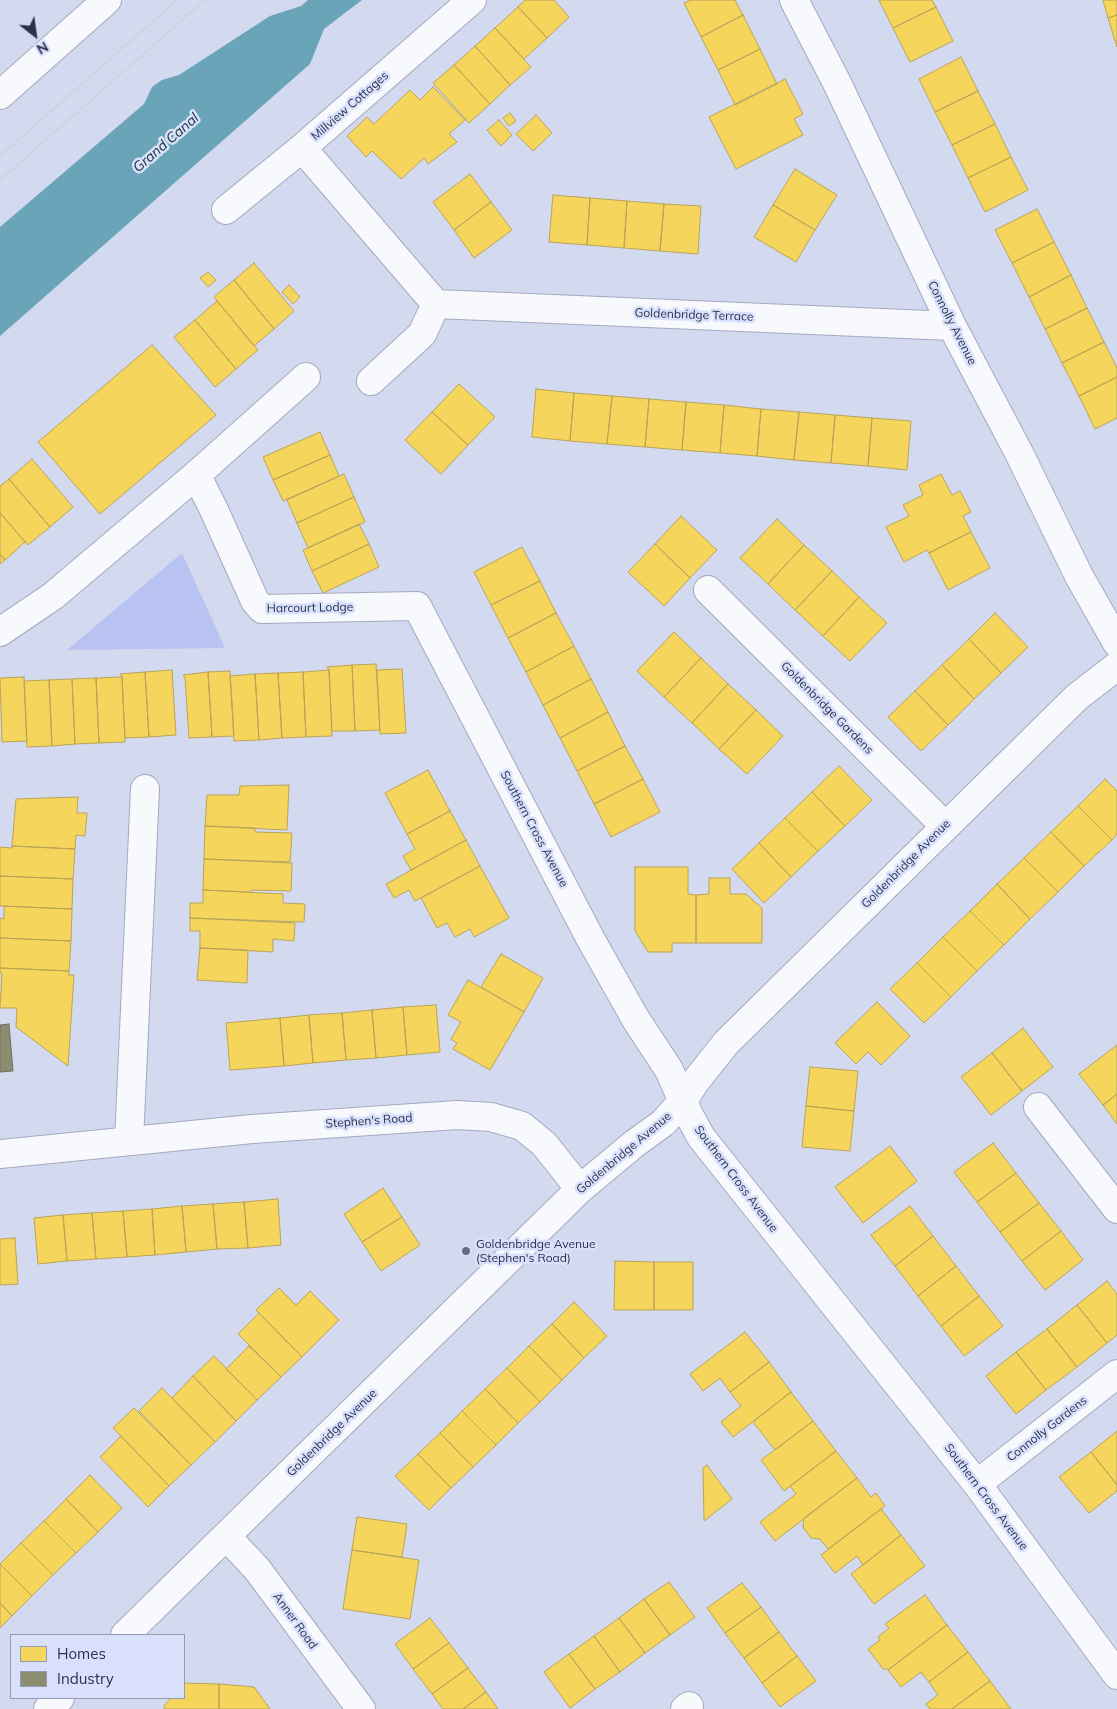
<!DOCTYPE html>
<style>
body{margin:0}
#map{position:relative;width:1117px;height:1709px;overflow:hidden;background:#d3d9ef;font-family:Mulish,sans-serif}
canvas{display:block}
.legend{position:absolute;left:10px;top:1634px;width:175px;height:65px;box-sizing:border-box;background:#d9e0fb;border:1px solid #949ab5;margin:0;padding:6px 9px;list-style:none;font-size:15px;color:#2c314b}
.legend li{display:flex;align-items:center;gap:10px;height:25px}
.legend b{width:25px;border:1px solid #949ab5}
.north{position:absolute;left:10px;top:10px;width:50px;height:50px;-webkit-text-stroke:4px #d9e0fb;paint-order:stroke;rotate:150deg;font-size:14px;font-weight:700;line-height:20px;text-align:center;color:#2c314b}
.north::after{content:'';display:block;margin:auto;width:18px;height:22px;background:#2c314b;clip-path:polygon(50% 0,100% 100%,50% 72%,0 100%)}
</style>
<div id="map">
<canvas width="1117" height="1709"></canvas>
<ul class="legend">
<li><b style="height:14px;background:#f6d55c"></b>Homes</li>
<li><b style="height:14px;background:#8c8c6e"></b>Industry</li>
</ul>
<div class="north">N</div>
</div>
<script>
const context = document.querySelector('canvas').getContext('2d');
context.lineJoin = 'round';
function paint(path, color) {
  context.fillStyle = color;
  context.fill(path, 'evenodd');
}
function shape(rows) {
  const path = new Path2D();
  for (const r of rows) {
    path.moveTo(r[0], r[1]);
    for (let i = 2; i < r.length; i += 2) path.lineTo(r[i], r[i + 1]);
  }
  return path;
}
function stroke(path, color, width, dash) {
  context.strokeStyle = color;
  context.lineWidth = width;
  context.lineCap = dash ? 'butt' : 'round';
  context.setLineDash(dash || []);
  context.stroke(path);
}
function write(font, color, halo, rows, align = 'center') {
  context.font = font + ' Mulish,sans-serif';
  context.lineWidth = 5;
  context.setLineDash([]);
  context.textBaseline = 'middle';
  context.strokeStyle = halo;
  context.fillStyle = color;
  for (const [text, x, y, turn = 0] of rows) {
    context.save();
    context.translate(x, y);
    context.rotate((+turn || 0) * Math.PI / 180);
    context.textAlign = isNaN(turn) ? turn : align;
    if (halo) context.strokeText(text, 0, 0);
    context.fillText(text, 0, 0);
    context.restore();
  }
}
paint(shape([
 [182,553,225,648,67,650]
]), '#b9c3f1');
paint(shape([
 [308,0,362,0,324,29,310,64,0,336,0,227,144,104,152,87,162,80,179,75,270,16,301,6]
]), '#6aa4b8');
const homes = shape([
 [525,0,554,0,569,17,547,38,518,7,525,0],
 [691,0,735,0,743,15,701,37,684,3,691,0],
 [879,0,932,0,936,7,893,28,879,0],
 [1103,0,1117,0,1117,15,1108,18,1103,0],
 [518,7,547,38,524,59,495,28,518,7],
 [936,7,953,41,910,62,893,28,936,7],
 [743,15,760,49,718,70,701,37,743,15],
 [1117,15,1117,47,1108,18,1117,15],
 [495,28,531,67,510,85,475,46,495,28],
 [475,46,510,85,490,104,454,65,475,46],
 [760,49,777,84,735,105,718,70,760,49],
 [961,57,978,91,935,112,919,79,961,57],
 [454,65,490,104,469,123,433,83,454,65],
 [785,79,803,114,794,119,803,135,736,169,709,117,785,79],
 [433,87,465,120,449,134,457,142,428,164,424,158,401,179,372,151,366,157,347,136,367,117,374,124,410,90,420,100,433,87],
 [978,91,995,124,952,145,935,112,978,91],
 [510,113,516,121,509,126,503,118,510,113],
 [536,115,552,133,533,151,516,134,536,115],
 [499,120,512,135,501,146,487,130,499,120],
 [995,124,1011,157,968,178,952,145,995,124],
 [1011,157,1028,190,985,212,968,178,1011,157],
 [795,169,837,195,815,230,773,205,795,169],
 [470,174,491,202,454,230,433,202,470,174],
 [553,195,590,198,587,245,549,242,553,195],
 [590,198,627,201,624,248,587,245,590,198],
 [627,201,664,204,660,251,624,248,627,201],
 [491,202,512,230,474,258,454,230,491,202],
 [664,204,701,206,698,254,660,251,664,204],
 [773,205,815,230,796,262,754,237,773,205],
 [1037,209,1054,242,1012,263,995,230,1037,209],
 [1054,242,1071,275,1029,297,1012,263,1054,242],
 [254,263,294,311,274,329,234,280,254,263],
 [208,272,216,280,208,287,200,278,208,272],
 [1071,275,1087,308,1045,329,1029,297,1071,275],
 [234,280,274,329,254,346,214,297,234,280],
 [289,285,300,297,293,304,282,292,289,285],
 [217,301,258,350,236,369,195,320,217,301],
 [1087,308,1104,342,1062,363,1045,329,1087,308],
 [195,320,236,369,215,387,174,337,195,320],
 [1104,342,1117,368,1117,377,1079,396,1062,363,1104,342],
 [152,345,216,415,100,514,38,442,152,345],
 [1117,377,1117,418,1095,429,1079,396,1117,377],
 [459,384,495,417,468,445,432,412,459,384],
 [536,389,574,393,570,441,532,437,536,389],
 [574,393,612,396,607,444,570,441,574,393],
 [612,396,649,399,645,447,607,444,612,396],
 [649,399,686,402,682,450,645,447,649,399],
 [686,402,724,405,720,453,682,450,686,402],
 [724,405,761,409,757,456,720,453,724,405],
 [761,409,799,412,794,460,757,456,761,409],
 [432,412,468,445,441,474,405,440,432,412],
 [799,412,835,415,831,463,794,460,799,412],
 [835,415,872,418,868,466,831,463,835,415],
 [872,418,911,421,907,470,868,466,872,418],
 [320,432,330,455,273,480,263,457,320,432],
 [330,455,339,476,283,501,273,480,330,455],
 [32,459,73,507,50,527,9,479,32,459],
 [344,474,354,497,297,523,287,500,344,474],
 [941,474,952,495,960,491,971,512,963,516,971,532,929,553,927,550,904,562,886,527,909,516,903,505,923,495,919,485,941,474],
 [9,479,50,527,28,545,0,513,0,486,9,479],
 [354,497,365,522,308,548,297,523,354,497],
 [0,513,25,542,5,560,0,554,0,513],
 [681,516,717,550,690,578,655,544,681,516],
 [777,519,804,545,768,584,740,558,777,519],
 [359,524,369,544,312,571,303,550,359,524],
 [971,532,990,568,948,590,929,553,971,532],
 [369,544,379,567,323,593,312,571,369,544],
 [655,544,690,578,664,606,628,572,655,544],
 [804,545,832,571,795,610,768,584,804,545],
 [522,547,540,581,491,605,474,572,522,547],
 [0,554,5,560,0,564,0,554],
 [832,571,859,597,823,636,795,610,832,571],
 [540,581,556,613,508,638,491,605,540,581],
 [859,597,887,623,850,661,823,636,859,597],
 [556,613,574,646,526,672,508,638,556,613],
 [995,613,1028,647,1001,673,969,639,995,613],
 [674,632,701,658,664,697,637,671,674,632],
 [969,639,1001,673,974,699,942,665,969,639],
 [574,646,591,679,543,705,526,672,574,646],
 [701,658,728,684,692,723,664,697,701,658],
 [376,664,380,730,355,731,352,665,376,664],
 [352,665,355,731,332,731,329,670,327,667,352,665],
 [942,665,974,699,948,725,915,691,942,665],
 [402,669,406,733,380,734,377,670,402,669],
 [172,670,176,735,149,737,145,672,172,670],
 [329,670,332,736,306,737,303,672,329,670],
 [230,671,234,736,212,737,208,672,230,671],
 [145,672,149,737,125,738,122,677,120,674,145,672],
 [208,672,212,737,189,738,185,678,183,675,208,672],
 [303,672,306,737,282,738,278,673,303,672],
 [278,673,282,738,259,740,255,674,278,673],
 [255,674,259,740,234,741,230,676,255,674],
 [24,677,27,741,2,742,0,678,24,677],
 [122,677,125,742,99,743,96,678,122,677],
 [96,678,99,743,75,744,72,679,96,678],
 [72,679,75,744,52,746,49,680,72,679],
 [591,679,608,712,560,738,543,705,591,679],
 [49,680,52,746,27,747,24,681,49,680],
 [728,684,756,710,719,749,692,723,728,684],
 [915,691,948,725,921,751,888,717,915,691],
 [756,710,783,736,747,774,719,749,756,710],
 [608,712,625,746,577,771,560,738,608,712],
 [625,746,643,779,594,804,577,771,625,746],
 [839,766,872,800,845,826,812,792,839,766],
 [428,770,450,811,407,834,385,793,428,770],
 [643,779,660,812,611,837,594,804,643,779],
 [1105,779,1117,791,1117,834,1112,840,1078,806,1105,779],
 [289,785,287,830,205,826,207,795,239,795,240,786,289,785],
 [812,792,845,826,818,851,785,818,812,792],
 [78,797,77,813,87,813,85,836,76,835,75,849,12,846,16,799,78,797],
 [1078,806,1112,840,1084,866,1051,832,1078,806],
 [450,811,466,840,411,870,403,856,415,849,407,834,450,811],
 [785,818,818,851,791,877,759,843,785,818],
 [205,826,255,828,255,832,292,833,290,862,204,859,205,826],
 [1051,832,1084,866,1058,892,1024,858,1051,832],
 [466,840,480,866,415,901,409,890,394,898,386,884,466,840],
 [759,843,791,877,764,903,732,869,759,843],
 [12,846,75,849,73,879,0,876,0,847,12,848,12,846],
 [1024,858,1058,892,1030,919,997,884,1024,858],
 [204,859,292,863,291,891,252,890,251,892,203,890,204,859],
 [480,866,509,918,474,937,470,929,455,937,447,923,437,928,421,898,480,866],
 [635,867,688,867,688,894,696,895,696,943,672,943,672,952,648,952,635,931,635,867],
 [0,876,73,879,72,909,0,906,0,876],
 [709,878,730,878,730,894,746,894,762,908,762,943,696,943,696,895,709,894,709,878],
 [997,884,1030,919,1004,945,970,911,997,884],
 [203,890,283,894,283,903,305,904,304,922,190,918,190,903,203,903,203,890],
 [4,906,72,909,71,941,0,938,0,918,4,919,4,906],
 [970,911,1004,945,977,971,943,937,970,911],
 [190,918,295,923,294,941,273,939,273,952,200,948,200,931,190,931,190,918],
 [943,937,977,971,951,997,917,963,943,937],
 [0,938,71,941,69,971,0,968,0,938],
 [200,948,248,950,247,983,197,980,200,948],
 [501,954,543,978,524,1012,481,987,501,954],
 [917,963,951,997,924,1023,890,989,917,963],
 [0,968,69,971,69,975,74,975,68,1066,16,1027,17,1008,0,1008,2,973,0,973,0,968],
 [468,980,524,1012,490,1070,453,1049,457,1043,451,1039,461,1022,448,1015,468,980],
 [877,1002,910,1036,881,1065,868,1052,856,1064,835,1043,877,1002],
 [436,1005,440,1052,407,1055,403,1007,436,1005],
 [403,1007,407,1055,376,1058,372,1010,403,1007],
 [372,1010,376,1058,346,1060,342,1013,372,1010],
 [342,1013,346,1060,313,1063,309,1015,342,1013],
 [309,1015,313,1063,284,1066,280,1018,309,1015],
 [280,1018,284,1066,230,1070,226,1023,280,1018],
 [1023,1028,1053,1067,1022,1091,992,1053,1023,1028],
 [1117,1045,1117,1094,1103,1105,1079,1074,1117,1045],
 [992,1053,1022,1091,991,1115,961,1077,992,1053],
 [810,1067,858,1071,854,1111,806,1106,810,1067],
 [1117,1094,1117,1124,1103,1105,1117,1094],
 [806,1106,854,1111,850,1151,802,1147,806,1106],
 [993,1143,1016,1173,977,1202,954,1172,993,1143],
 [890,1146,917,1181,863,1223,835,1187,890,1146],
 [1016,1173,1039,1203,1000,1232,977,1202,1016,1173],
 [383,1188,402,1217,362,1242,344,1214,383,1188],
 [278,1199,281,1245,248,1248,244,1202,278,1199],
 [244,1202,248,1248,217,1249,213,1204,244,1202],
 [1039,1203,1061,1231,1022,1261,1000,1232,1039,1203],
 [213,1204,217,1249,186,1252,182,1206,213,1204],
 [182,1206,186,1252,155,1255,152,1209,182,1206],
 [910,1206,933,1236,895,1266,871,1235,910,1206],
 [152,1209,155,1255,127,1257,123,1211,152,1209],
 [123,1211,127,1257,96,1259,92,1213,123,1211],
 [92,1213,96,1259,67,1261,63,1215,92,1213],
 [63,1215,67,1261,38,1264,34,1218,63,1215],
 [402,1217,420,1245,381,1271,362,1242,402,1217],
 [1061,1231,1083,1260,1045,1290,1022,1261,1061,1231],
 [933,1236,956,1266,918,1296,895,1266,933,1236],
 [15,1238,18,1284,0,1285,0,1239,15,1238],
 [615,1261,654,1262,654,1310,614,1310,615,1261],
 [654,1262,693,1262,693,1310,654,1310,654,1262],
 [956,1266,979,1296,941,1326,918,1296,956,1266],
 [1107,1281,1117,1294,1117,1335,1107,1343,1077,1305,1107,1281],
 [279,1288,296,1305,310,1291,339,1320,302,1357,256,1310,279,1288],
 [979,1296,1003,1326,964,1356,941,1326,979,1296],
 [574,1302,607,1336,584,1358,552,1324,574,1302],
 [1077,1305,1107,1343,1077,1367,1047,1329,1077,1305],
 [259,1313,302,1357,281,1377,238,1334,259,1313],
 [552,1324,584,1358,562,1380,529,1346,552,1324],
 [1047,1329,1077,1367,1046,1390,1016,1352,1047,1329],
 [745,1332,769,1362,730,1392,720,1378,703,1391,690,1374,745,1332],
 [249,1346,281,1377,257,1400,226,1369,249,1346],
 [529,1346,562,1380,540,1402,507,1368,529,1346],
 [1016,1352,1046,1390,1016,1414,986,1376,1016,1352],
 [214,1356,257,1400,236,1421,193,1376,214,1356],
 [769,1362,791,1392,733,1437,721,1422,741,1406,730,1392,769,1362],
 [507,1368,540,1402,518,1423,485,1389,507,1368],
 [193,1376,236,1421,215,1442,172,1398,193,1376],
 [162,1388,215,1442,191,1465,139,1411,162,1388],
 [485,1389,518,1423,496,1445,462,1411,485,1389],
 [791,1392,813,1421,775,1450,753,1422,791,1392],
 [134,1408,191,1465,169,1486,113,1428,134,1408],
 [462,1411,496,1445,473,1467,440,1433,462,1411],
 [813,1421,836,1451,784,1491,761,1460,813,1421],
 [1117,1431,1117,1485,1091,1452,1117,1431],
 [440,1433,473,1467,451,1488,418,1454,440,1433],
 [121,1436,169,1486,148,1507,100,1457,121,1436],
 [836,1451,857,1478,775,1541,760,1522,796,1494,790,1486,836,1451],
 [1091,1452,1117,1485,1117,1491,1089,1513,1059,1477,1091,1452],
 [418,1454,451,1488,429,1510,395,1476,418,1454],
 [707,1465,732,1499,704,1521,703,1468,707,1465],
 [90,1475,122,1508,98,1532,66,1499,90,1475],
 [857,1478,871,1497,876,1493,885,1506,828,1549,820,1539,811,1538,803,1527,804,1518,857,1478],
 [66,1499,98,1532,76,1553,44,1521,66,1499],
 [881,1509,901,1535,863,1565,857,1556,835,1573,821,1555,881,1509],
 [357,1517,407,1524,402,1557,352,1550,357,1517],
 [44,1521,76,1553,53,1575,21,1543,44,1521],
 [901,1535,925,1566,874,1604,851,1574,901,1535],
 [21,1543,53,1575,32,1596,0,1564,21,1543],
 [352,1550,419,1560,410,1619,343,1609,352,1550],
 [0,1564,32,1596,12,1616,0,1603,0,1564],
 [669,1582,695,1617,670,1635,644,1599,669,1582],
 [742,1583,761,1607,725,1633,707,1608,742,1583],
 [925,1595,947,1625,888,1670,886,1668,884,1670,868,1649,880,1640,878,1637,889,1628,885,1624,925,1595],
 [644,1599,670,1635,645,1653,619,1618,644,1599],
 [0,1603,12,1616,0,1628,0,1603],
 [761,1607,779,1632,744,1658,725,1633,761,1607],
 [430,1618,449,1643,413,1669,395,1644,430,1618],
 [619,1618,645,1653,620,1672,594,1636,619,1618],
 [947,1625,968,1652,929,1682,921,1672,901,1687,888,1670,947,1625],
 [779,1632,797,1656,762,1683,744,1658,779,1632],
 [594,1636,620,1672,595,1689,569,1654,594,1636],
 [449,1643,468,1668,432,1694,413,1669,449,1643],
 [968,1652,990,1681,952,1709,930,1709,926,1704,938,1695,929,1682,968,1652],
 [569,1654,595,1689,570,1708,544,1672,569,1654],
 [797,1656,816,1681,780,1707,762,1683,797,1656],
 [468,1668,486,1692,463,1709,443,1709,432,1694,468,1668],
 [990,1681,1011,1709,952,1709,990,1681],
 [184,1683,219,1684,219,1709,164,1709,164,1706,171,1698,184,1698,184,1683],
 [219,1684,254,1687,270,1709,219,1709,219,1684],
 [486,1692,498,1709,463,1709,486,1692]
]);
paint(homes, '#f6d55c');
stroke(homes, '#b9a457', 1);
const industry = shape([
 [9,1024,13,1071,0,1072,0,1025,9,1024]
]);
paint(industry, '#8c8c6e');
stroke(industry, '#6f7164', 1);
const minor = shape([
 [794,0,837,83,952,326,1019,453,1079,576,1117,643],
 [302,148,436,304,952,326],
 [226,210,302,148,472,0],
 [371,381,422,334,436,304],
 [195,476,201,484,214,510,255,601,262,609,417,606,590,938,635,1018,669,1070,689,1115,701,1137,977,1484,1117,1675],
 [708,590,945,826],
 [0,632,53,596,195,476,306,377],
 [1038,1107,1117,1209],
 [129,1141,145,789],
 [0,1154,252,1129,457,1115,491,1117,522,1126,544,1144,580,1189],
 [977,1484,1117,1374],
 [226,1536,257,1569,361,1709],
 [125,1635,580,1189,634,1144,663,1123,683,1101,695,1082,726,1043,1077,697,1117,666],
 [48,1709,60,1698],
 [685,1709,689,1706]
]);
const major = shape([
 [0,95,107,0]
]);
stroke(minor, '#a4a9bf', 30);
stroke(major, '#a4a9bf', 30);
stroke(minor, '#f8f9fd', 28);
stroke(major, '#f8f9fd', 28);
stroke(shape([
 [0,156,177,0],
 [0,180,205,0]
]), '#c8cad0', 1);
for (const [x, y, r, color] of [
 [466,1251,5,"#666c84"]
]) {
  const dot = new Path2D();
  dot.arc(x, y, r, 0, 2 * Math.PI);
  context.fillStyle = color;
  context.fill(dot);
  stroke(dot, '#d9e0fb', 2);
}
write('12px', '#2c314b', '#d9e0fb', [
 ["Millview Cottages",350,106,-41],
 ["Goldenbridge Terrace",694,315,2],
 ["Connolly Avenue",952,323,63],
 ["Harcourt Lodge",310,608,-1],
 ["Goldenbridge Gardens",827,708,45],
 ["Southern Cross Avenue",534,829,62],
 ["Goldenbridge Avenue",906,864,-45],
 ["Stephen's Road",369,1121,-4],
 ["Goldenbridge Avenue",624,1153,-40],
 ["Southern Cross Avenue",736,1179,53],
 ["Connolly Gardens",1047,1429,-38],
 ["Goldenbridge Avenue",332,1433,-44],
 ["Southern Cross Avenue",986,1497,53],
 ["Anner Road",295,1621,54]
]);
write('12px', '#2c314b', '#d9e0fb', [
 ["Goldenbridge Avenue",476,1244],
 ["(Stephen's Road)",476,1258]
], 'left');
write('italic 14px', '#183238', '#d9e0fb', [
 ["Grand Canal",166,143,-41]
]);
</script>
